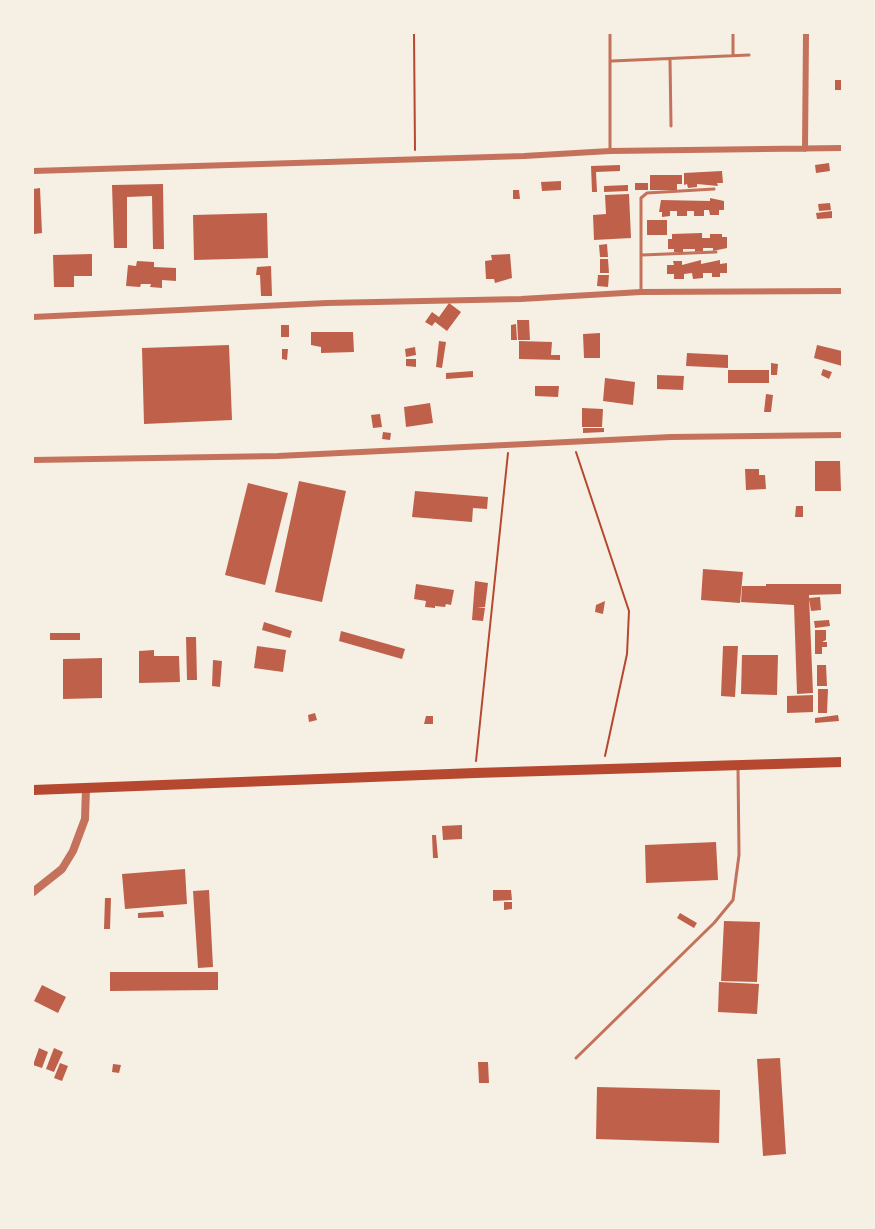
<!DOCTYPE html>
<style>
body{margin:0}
#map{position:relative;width:875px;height:1229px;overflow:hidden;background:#f6efe4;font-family:"Work Sans",sans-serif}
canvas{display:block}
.frame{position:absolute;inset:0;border:34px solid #f6efe4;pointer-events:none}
</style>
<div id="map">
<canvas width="875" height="1229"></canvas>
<div class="frame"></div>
</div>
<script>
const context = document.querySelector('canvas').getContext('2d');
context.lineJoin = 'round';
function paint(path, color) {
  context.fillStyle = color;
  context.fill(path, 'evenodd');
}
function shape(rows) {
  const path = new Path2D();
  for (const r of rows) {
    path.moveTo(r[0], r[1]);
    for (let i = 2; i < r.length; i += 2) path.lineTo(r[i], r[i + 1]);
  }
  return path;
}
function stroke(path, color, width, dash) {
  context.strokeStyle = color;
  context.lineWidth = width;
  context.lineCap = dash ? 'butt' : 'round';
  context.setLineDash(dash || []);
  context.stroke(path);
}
paint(shape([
 [835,80,842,80,842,90,835,90],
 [829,163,830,171,816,173,815,165],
 [620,165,620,171,596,172,597,192,592,192,591,166],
 [722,171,723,183,717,183,718,186,697,184,697,187,688,188,687,184,684,185,684,173],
 [650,175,682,175,682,184,677,184,677,190,650,190],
 [561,181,561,190,542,191,541,182],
 [635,183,648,183,648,190,635,190],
 [163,184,164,249,153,249,152,196,127,197,127,248,114,248,112,185],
 [628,185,628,191,604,192,604,186],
 [40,188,42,233,34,234,33,189],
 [513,190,519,190,520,199,513,199],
 [629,194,631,238,594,240,593,215,606,214,605,195],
 [710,198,724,201,724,210,719,210,719,215,710,215,709,210,704,210,704,216,694,216,694,211,687,211,687,216,677,216,677,211,670,211,670,216,662,217,662,212,659,212,661,200,710,201],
 [830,203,831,210,819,211,818,204],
 [832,211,832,218,817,219,816,213],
 [267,213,268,258,194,260,193,215],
 [647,220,667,220,667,235,647,235],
 [702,233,702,238,710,238,710,234,722,234,722,237,727,237,727,248,713,251,713,248,703,248,703,251,695,252,695,249,683,249,683,252,674,252,674,249,668,249,668,239,672,239,672,234],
 [607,244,608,257,600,257,599,245],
 [92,254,92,276,74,276,74,287,54,287,53,255],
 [510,254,512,278,495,283,494,279,486,279,485,261,492,260,491,255],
 [600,259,608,259,609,273,600,273],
 [701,260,701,264,720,260,720,264,727,263,727,273,720,273,720,277,712,277,712,273,703,273,703,278,693,279,692,273,684,274,684,279,674,279,674,274,667,274,667,265,674,265,673,261,682,261,682,265],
 [137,261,154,262,154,267,176,268,176,281,162,280,162,288,150,287,151,284,141,284,140,287,126,286,128,265,136,266],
 [271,266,272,296,261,296,260,275,256,275,257,267],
 [598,275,609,275,608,287,597,286],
 [449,303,461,312,447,331,435,322,432,326,425,322,432,312,439,317],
 [517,320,529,320,530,340,518,340],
 [516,324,517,340,511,340,511,325],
 [281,325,289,325,289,337,281,337],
 [311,332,353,332,354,352,321,353,321,347,311,345],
 [600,333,600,358,584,358,583,334],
 [439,341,446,342,442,368,436,367],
 [519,341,552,342,551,355,560,355,560,360,519,359],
 [229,345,232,420,144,424,142,348],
 [817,345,842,351,842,366,814,358],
 [415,347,416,355,406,357,405,349],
 [282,349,288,349,287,360,282,359],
 [687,353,728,355,728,368,686,366],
 [406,359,416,359,416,367,406,366],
 [771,363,778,364,777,375,771,375],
 [823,369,832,372,829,379,821,375],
 [728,370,769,370,769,383,728,383],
 [473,371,473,377,446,379,446,373],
 [657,375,684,376,683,390,657,389],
 [605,378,635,382,633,405,603,401],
 [535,386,559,386,558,397,535,396],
 [766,394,773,395,771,412,764,412],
 [430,403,433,423,406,427,404,407],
 [582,408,603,409,602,427,582,427],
 [380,414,382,427,373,428,371,415],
 [583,428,604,428,604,432,583,433],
 [383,432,391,433,390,440,382,439],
 [815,461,840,461,841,491,815,491],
 [745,469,759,469,759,475,765,475,766,489,746,490],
 [299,481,346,491,322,602,275,592],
 [248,483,288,493,265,585,225,575],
 [415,491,488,497,487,509,473,508,472,522,412,517],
 [796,506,803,506,803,517,795,517],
 [703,569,743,572,740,603,701,600],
 [475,581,488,583,485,607,477,607,485,608,483,621,472,620],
 [416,584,454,590,451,605,446,604,445,607,435,606,435,608,425,607,426,601,414,599],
 [766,584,842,584,842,594,809,595,813,693,797,694,794,605,741,602,742,586,766,586],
 [820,597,821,610,811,611,809,598],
 [605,601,603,614,595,612,596,605],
 [829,620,830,626,815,628,814,621],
 [264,622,292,631,290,638,262,630],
 [815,630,826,630,826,640,822,642,827,642,827,647,822,647,822,654,815,654],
 [341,631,405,649,402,659,339,641],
 [50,633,80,633,80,640,50,640],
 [186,637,196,637,197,680,187,680],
 [257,646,286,650,283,672,254,668],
 [723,646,738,646,735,697,721,696],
 [154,650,154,656,179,656,180,682,139,683,139,651],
 [742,655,778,655,777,695,741,694],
 [102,658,102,698,63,699,63,659],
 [213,660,222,661,220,687,212,686],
 [817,665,826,665,827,686,817,686],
 [818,689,828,689,827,713,818,713],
 [813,695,813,712,787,713,787,696],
 [315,713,317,720,309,722,308,715],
 [838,715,839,721,815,723,815,718],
 [426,716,433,716,433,724,424,724],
 [462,825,462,839,443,840,442,826],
 [432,835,436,835,438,858,433,858],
 [716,842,718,880,646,883,645,845],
 [185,869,187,904,125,909,122,874],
 [209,890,213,967,198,968,193,891],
 [493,890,511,890,512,900,493,901],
 [105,898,111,898,110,929,104,929],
 [504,902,512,902,512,909,504,910],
 [163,911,164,917,138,918,138,913],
 [680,913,697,923,694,928,677,918],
 [724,921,760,922,757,982,721,981],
 [110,972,218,972,218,990,110,991],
 [719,982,759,984,757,1014,718,1012],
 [42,985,66,997,58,1013,34,1001],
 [39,1048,48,1052,42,1068,33,1065],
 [54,1048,63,1052,54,1072,46,1069],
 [780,1058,786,1154,763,1156,757,1059],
 [478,1062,488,1062,489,1083,479,1083],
 [60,1063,68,1066,62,1081,54,1078],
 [113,1064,121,1065,119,1073,112,1072],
 [597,1087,720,1090,719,1143,596,1139]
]), '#bf614a');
stroke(shape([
 [414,33,415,150],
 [576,452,629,611,627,654,605,756],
 [476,761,508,453]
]), '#b5482f', 2);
stroke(shape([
 [610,33,610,151],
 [733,55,733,33],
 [670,59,671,126],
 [612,61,749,55],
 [642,255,716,252],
 [641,292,641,198,647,193,714,189],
 [576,1058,714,923,733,900,739,855,738,767]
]), '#c5725c', 3);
stroke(shape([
 [805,149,806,33],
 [33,171,524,156,610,151,842,148],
 [33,317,327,303,521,299,641,292,842,291],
 [33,460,278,456,671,437,842,435]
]), '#c5725c', 6);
stroke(shape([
 [33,892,62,869,73,851,85,819,86,788]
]), '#c5725c', 8);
stroke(shape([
 [33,790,475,773,842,762]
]), '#b5482f', 10);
</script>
